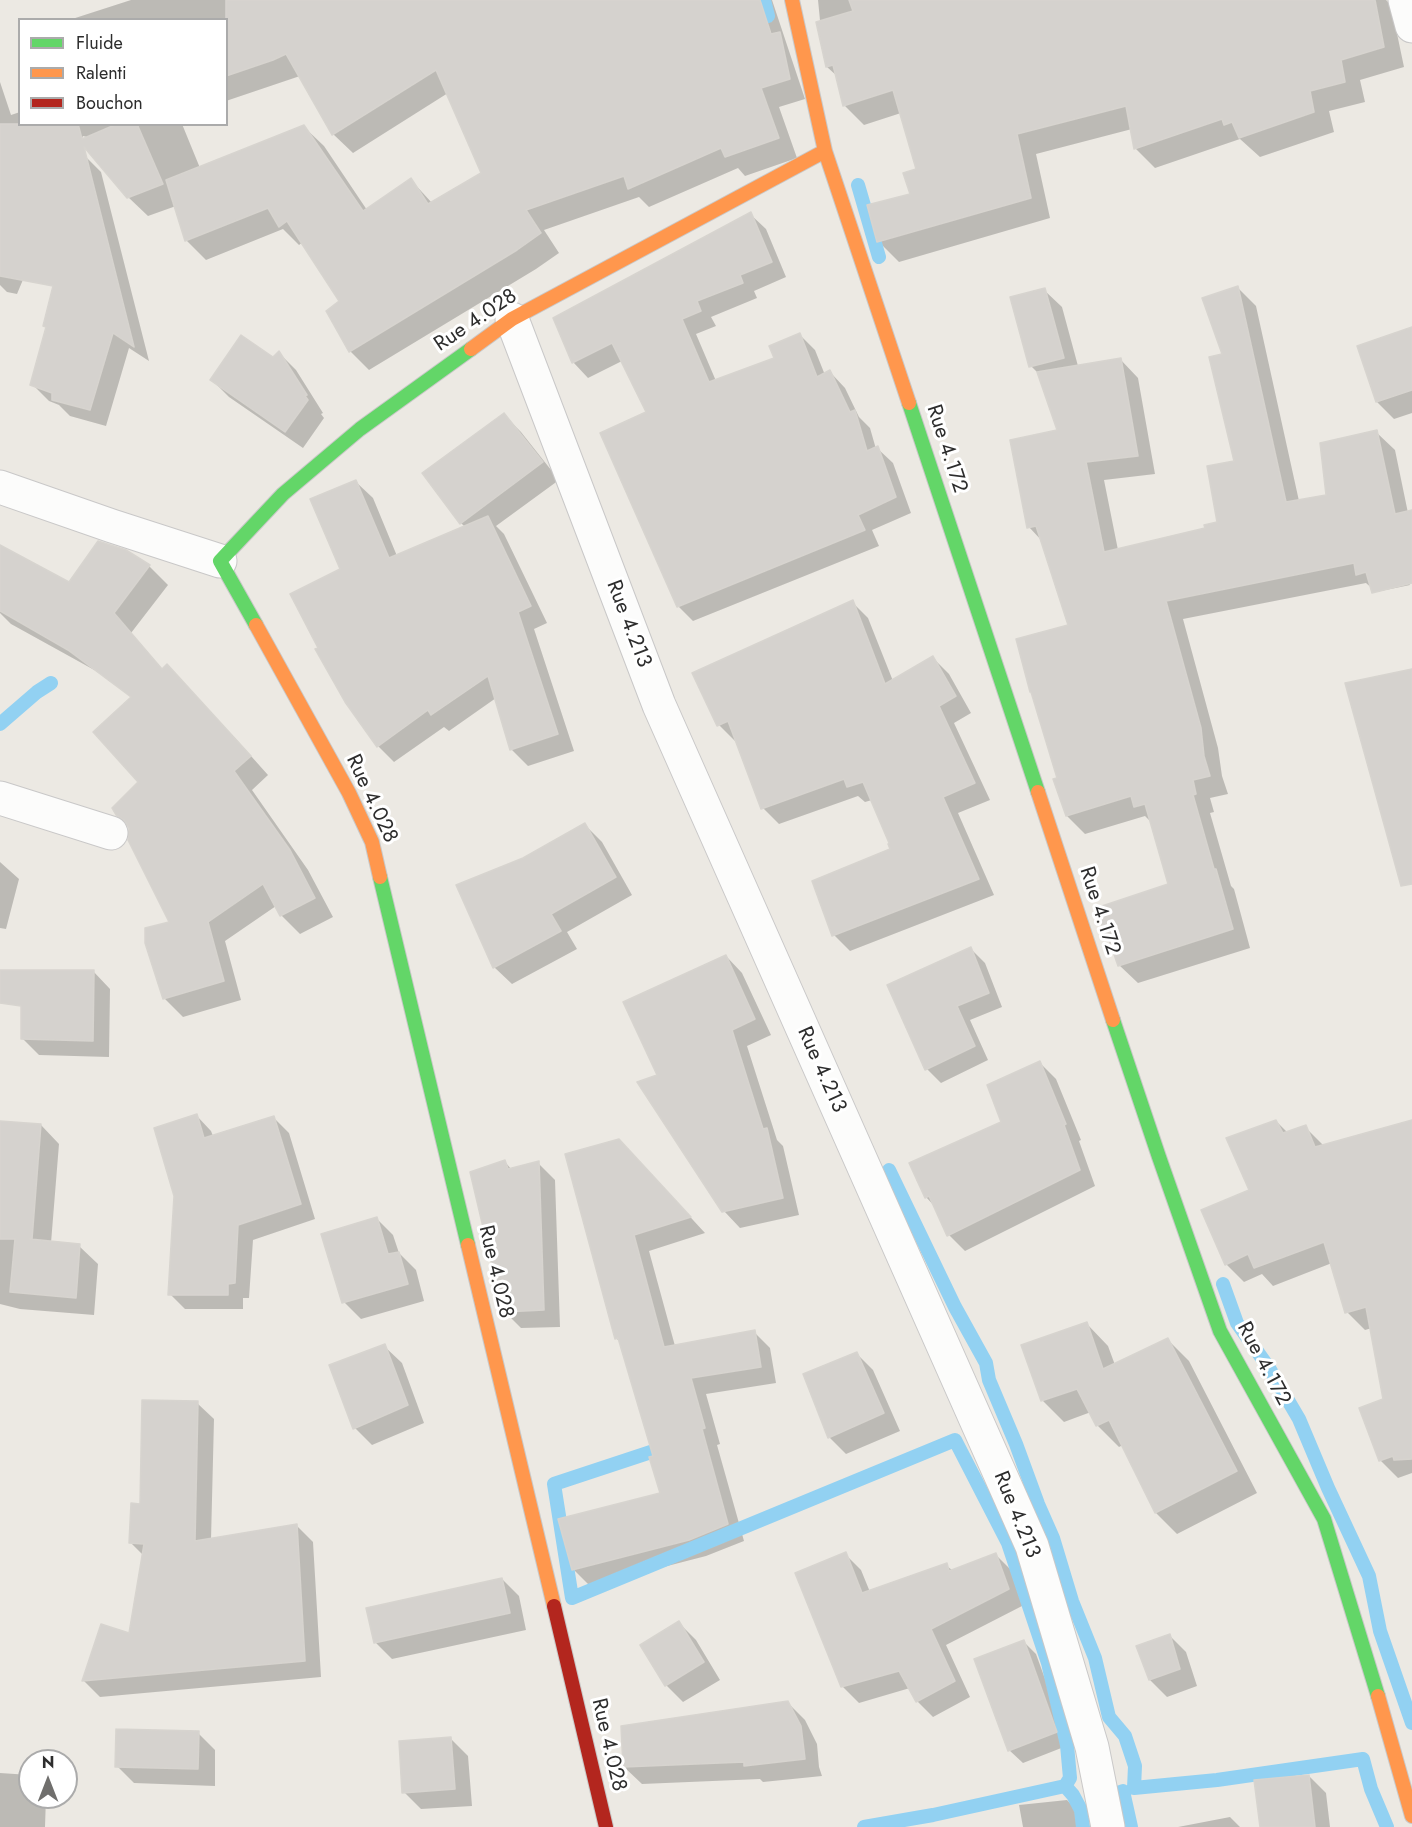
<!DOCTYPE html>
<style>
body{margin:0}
#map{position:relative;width:1412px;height:1827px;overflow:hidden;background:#ece9e3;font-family:Jost,sans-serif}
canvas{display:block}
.legend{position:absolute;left:18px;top:18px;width:210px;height:108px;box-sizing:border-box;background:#fff;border:2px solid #ababab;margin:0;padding:8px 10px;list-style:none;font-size:18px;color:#2d2d2d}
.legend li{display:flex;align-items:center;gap:12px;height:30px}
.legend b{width:30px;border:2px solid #ababab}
.north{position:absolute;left:18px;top:1749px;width:60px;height:60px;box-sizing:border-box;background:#fff;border:2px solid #ababab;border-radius:50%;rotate:0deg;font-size:16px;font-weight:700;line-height:24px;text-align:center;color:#2d2d2d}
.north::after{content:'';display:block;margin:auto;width:21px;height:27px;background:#706f6d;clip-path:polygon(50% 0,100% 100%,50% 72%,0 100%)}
</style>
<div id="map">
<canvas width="1412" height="1827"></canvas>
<ul class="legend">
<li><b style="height:8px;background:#63d668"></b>Fluide</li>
<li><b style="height:8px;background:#ff974d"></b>Ralenti</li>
<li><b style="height:8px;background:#b3261e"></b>Bouchon</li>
</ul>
<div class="north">N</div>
</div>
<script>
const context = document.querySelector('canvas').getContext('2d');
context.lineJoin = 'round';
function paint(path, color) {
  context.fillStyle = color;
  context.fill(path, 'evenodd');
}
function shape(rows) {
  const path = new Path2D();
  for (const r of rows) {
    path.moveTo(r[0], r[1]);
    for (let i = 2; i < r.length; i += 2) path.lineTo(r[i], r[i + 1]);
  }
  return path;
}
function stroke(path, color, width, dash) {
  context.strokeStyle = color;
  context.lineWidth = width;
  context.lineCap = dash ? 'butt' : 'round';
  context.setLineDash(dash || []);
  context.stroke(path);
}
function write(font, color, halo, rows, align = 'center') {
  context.font = font + ' Jost,sans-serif';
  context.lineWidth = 6;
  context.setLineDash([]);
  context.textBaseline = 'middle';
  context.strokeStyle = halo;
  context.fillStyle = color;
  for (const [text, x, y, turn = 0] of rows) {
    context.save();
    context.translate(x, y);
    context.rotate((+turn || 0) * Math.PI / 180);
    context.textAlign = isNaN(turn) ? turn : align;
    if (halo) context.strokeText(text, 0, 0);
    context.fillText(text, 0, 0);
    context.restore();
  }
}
paint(shape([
 [131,0,772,0,805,99,779,107,797,158,745,176,738,168,649,207,639,197,544,230,559,253,536,269,369,370,350,351,341,301,303,242,299,245,283,229,206,260,186,240,176,206,148,216,128,197,91,138,83,136,17,294,7,292,0,285,0,82,11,115,20,112,20,124,182,124,200,168,304,127,324,146,367,210,411,180,432,203,483,174,448,93,353,153,333,134,300,76,226,101,226,20,69,20],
 [818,0,1386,0,1391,5,1404,67,1360,80,1365,102,1329,111,1334,132,1260,157,1240,139,1155,168,1135,148,1132,129,1036,154,1050,218,899,262,878,241,912,195,918,170,901,113,864,125,844,105,837,76,827,67,822,41],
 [86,157,101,172,149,361,129,348,106,426,70,416,59,405,49,401,32,384,47,327],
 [750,214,766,229,786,277,754,291,757,298,711,317,716,326,696,334,716,381,776,359,800,335,815,350,825,375,830,372,845,388,859,417,870,428,876,449,877,448,893,463,911,513,872,530,879,546,693,621,678,606,648,413,622,361,588,378,573,362],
 [1238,288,1256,306,1299,501,1327,496,1376,432,1395,450,1408,513,1412,512,1412,582,1409,583,1410,585,1376,592,1366,583,1183,619,1218,748,1222,776,1228,794,1210,798,1214,812,1210,813,1231,886,1234,889,1250,948,1138,983,1119,965,1170,885,1152,823,1145,816,1085,834,1067,816,1059,779,1069,626,1042,541,1029,527,1059,431,1040,375,1031,366,1044,290,1062,307,1078,366,1120,359,1138,378,1155,474,1104,480,1118,550,1206,529,1218,523,1236,463,1224,355],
 [1412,329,1412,413,1394,419,1377,402,1359,347],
 [279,353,296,370,323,413,321,414,324,418,303,448,229,397,212,380,273,359],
 [504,415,521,432,559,480,496,526,504,534,547,623,534,629,574,751,528,766,511,749,496,698,449,731,444,727,394,762,378,746,320,648,342,570,356,482,373,498,397,556,465,527,461,523],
 [125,551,149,566,168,585,131,633,202,716,234,737,268,775,252,790,308,870,333,917,300,934,281,915,276,906,225,941,241,1000,183,1017,164,998,171,923,131,828,117,814,140,782,163,708,11,624,0,613,0,591,69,584],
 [852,602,868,618,893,681,933,658,949,674,971,713,954,723,990,800,958,813,994,895,850,951,834,935,892,850,872,800,865,802,858,796,779,824,763,808,737,740,735,741,719,725],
 [585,825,602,842,632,895,567,932,577,949,512,984,494,967],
 [0,862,19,879,6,929,0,928],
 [971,949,985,963,1002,1007,970,1020,988,1060,941,1083,927,1069,889,985],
 [726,956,742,973,771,1035,747,1046,777,1140,783,1146,799,1215,740,1228,724,1211,659,1076],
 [93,971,110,989,109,1057,39,1055,22,1038],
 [1040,1063,1056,1079,1081,1140,1079,1141,1095,1186,965,1251,949,1235,936,1208,926,1197,1003,1122],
 [196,1115,211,1131,213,1136,274,1118,289,1133,315,1219,253,1240,249,1298,243,1298,243,1309,185,1309,170,1294],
 [1276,1121,1288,1133,1305,1127,1324,1146,1412,1121,1412,1473,1398,1478,1380,1460,1386,1400,1372,1328,1365,1330,1347,1312,1332,1263,1273,1286,1262,1274,1244,1282,1226,1264],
 [0,1122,41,1125,59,1144,51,1243,79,1246,98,1264,94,1315,20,1309,0,1304],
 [635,1157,705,1233,649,1251,675,1346,754,1332,770,1348,776,1383,706,1394,720,1444,717,1445,744,1541,706,1556,590,1586,574,1570,661,1494,654,1457,621,1343,616,1338],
 [505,1162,512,1170,538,1163,555,1180,560,1327,521,1328,504,1311],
 [376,1218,393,1235,399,1253,416,1270,424,1301,361,1319,344,1302],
 [1087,1324,1108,1346,1115,1365,1168,1340,1189,1361,1257,1493,1177,1534,1156,1513,1123,1445,1119,1447,1097,1425,1091,1412,1064,1422,1042,1400],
 [384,1346,402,1363,424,1423,372,1445,355,1428],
 [856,1353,873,1370,900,1431,846,1454,829,1437],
 [197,1403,214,1419,211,1540,296,1525,313,1542,321,1677,100,1697,84,1681,130,1635,144,1556,131,1543,141,1505],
 [845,1554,861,1570,870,1592,946,1565,953,1571,996,1555,1012,1571,1024,1605,946,1645,970,1697,933,1717,917,1701,910,1688,859,1703,843,1687,797,1573],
 [502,1579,519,1596,526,1630,392,1659,375,1642],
 [679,1623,696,1640,720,1680,683,1702,666,1685],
 [1169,1635,1186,1652,1197,1686,1167,1697,1150,1680,1138,1647],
 [1023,1641,1036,1654,1069,1745,1023,1763,1009,1750],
 [788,1703,805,1720,817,1744,819,1767,822,1776,763,1782,760,1779,642,1784,624,1767],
 [198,1733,215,1750,215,1786,134,1783,117,1766],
 [451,1739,468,1756,472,1806,421,1809,404,1792],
 [0,1773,30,1775,30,1797,46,1797,45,1827,0,1827],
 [1309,1776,1326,1793,1330,1827,1261,1827],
 [1067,1800,1082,1816,1085,1827,1023,1827,1019,1805],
 [1230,1817,1240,1827,1178,1827]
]), '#0003');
stroke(shape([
 [764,0,768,16],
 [858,185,879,257],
 [0,724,37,692,51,683],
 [889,1170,955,1307,986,1363,989,1380,1016,1444,1038,1504,1053,1538,1072,1601,1095,1658,1109,1717,1125,1736,1135,1766,1134,1788,1217,1780,1363,1759,1371,1789,1387,1827],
 [1223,1284,1237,1323,1269,1368,1299,1419,1328,1488,1369,1576,1380,1631,1412,1723],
 [669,1446,554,1484,572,1598,955,1440,1008,1543,1048,1663,1067,1745,1070,1778,1065,1786,933,1815,864,1827],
 [1065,1786,1073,1795,1081,1810,1083,1827],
 [1110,1804,1109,1796,1123,1791,1131,1827]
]), '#92d1f2', 14);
const building = shape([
 [226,0,760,0,771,34,780,32,790,79,761,88,779,138,725,157,721,148,628,189,624,176,526,210,541,233,517,250,349,352,326,311,339,301,287,221,279,227,268,208,185,241,166,180,304,125,363,211,411,178,428,204,481,173,436,70,332,135,286,54,273,60,226,76,226,0],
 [849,0,1375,0,1384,47,1341,60,1345,82,1310,91,1314,112,1239,138,1232,122,1224,125,1222,119,1134,149,1126,106,1017,134,1031,198,877,242,867,205,910,194,903,173,916,169,893,90,843,106,833,65,826,67,816,22,853,11,849,0],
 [0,124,78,124,82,139,117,124,137,124,163,184,127,198,84,147,134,347,113,333,90,410,52,400,52,393,30,385,46,327,43,326,53,286,0,276,0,124],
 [751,212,772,262,740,275,743,283,697,301,701,311,682,319,709,382,774,358,769,346,800,333,817,377,830,370,850,412,855,410,867,451,878,446,896,497,858,515,865,530,677,607,600,433,646,412,612,343,572,363,553,318,751,212],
 [1238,286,1286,502,1326,495,1320,443,1377,430,1395,514,1412,510,1412,583,1372,593,1366,572,1356,575,1354,563,1166,601,1201,728,1204,756,1210,776,1193,780,1196,794,1193,795,1214,869,1216,869,1233,929,1118,966,1108,937,1106,937,1096,908,1168,884,1145,804,1134,807,1131,796,1066,816,1053,779,1057,778,1031,692,1030,692,1016,639,1068,625,1036,526,1027,528,1010,440,1057,430,1037,372,1121,358,1138,456,1086,462,1104,552,1205,528,1204,525,1217,522,1207,466,1234,461,1209,357,1222,354,1202,298,1238,286],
 [1045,288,1064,358,1029,367,1010,297,1045,288],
 [1412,327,1412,390,1376,402,1357,346,1412,327],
 [241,335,273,357,279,351,307,395,305,396,308,400,285,432,210,380,241,335],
 [504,413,543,462,460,524,422,473,504,413],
 [356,480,389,558,488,516,531,606,518,612,558,734,510,750,488,676,431,715,428,710,377,747,345,702,315,649,318,648,290,594,340,569,310,499,356,480],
 [98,541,126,550,150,565,114,613,162,669,167,664,251,756,234,771,290,850,315,898,280,916,263,884,208,922,224,981,163,999,145,943,145,928,169,922,128,840,129,828,124,820,116,815,112,808,138,782,93,732,131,697,68,650,0,611,0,545,69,582,98,541],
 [853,600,885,684,933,656,956,696,939,706,975,783,943,797,979,879,832,936,812,881,890,849,888,844,889,843,863,782,847,787,844,779,761,809,728,721,717,726,692,673,853,600],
 [1412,669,1412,884,1401,886,1345,683,1412,669],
 [585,823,616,877,551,914,561,931,493,968,456,885,523,858,585,823],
 [971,947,989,993,957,1006,975,1046,925,1070,887,985,971,947],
 [726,955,755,1019,732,1030,763,1129,767,1128,783,1198,722,1212,637,1082,657,1075,623,1002,726,955],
 [0,970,94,970,93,1041,21,1039,21,1006,0,1003,0,970],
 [1040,1061,1066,1124,1064,1125,1080,1170,947,1236,929,1196,925,1198,909,1163,1001,1122,987,1085,1040,1061],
 [197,1114,204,1138,274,1116,301,1204,238,1225,235,1283,228,1284,228,1295,168,1295,174,1196,154,1128,197,1114],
 [1276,1120,1283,1133,1306,1125,1315,1147,1412,1120,1412,1459,1394,1460,1393,1456,1379,1461,1359,1408,1383,1399,1366,1307,1345,1313,1324,1242,1254,1268,1248,1254,1225,1265,1201,1210,1249,1190,1226,1138,1276,1120],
 [0,1121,41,1124,32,1239,30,1239,80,1244,76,1298,10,1292,15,1239,0,1239,0,1121],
 [619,1139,691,1217,634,1235,664,1347,755,1330,761,1367,691,1378,705,1428,702,1429,728,1524,689,1540,572,1570,558,1519,660,1493,649,1457,653,1456,618,1338,615,1339,565,1154,619,1139],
 [505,1160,508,1169,539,1161,544,1310,503,1312,470,1172,505,1160],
 [377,1217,388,1254,399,1252,408,1284,342,1303,321,1234,377,1217],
 [1087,1322,1103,1369,1168,1338,1237,1471,1155,1513,1109,1420,1096,1426,1077,1389,1041,1401,1021,1345,1087,1322],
 [385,1344,408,1405,353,1429,329,1365,385,1344],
 [857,1352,884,1413,828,1438,803,1374,857,1352],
 [142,1400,198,1401,195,1541,297,1524,305,1661,82,1681,101,1624,129,1633,144,1544,129,1543,131,1503,140,1504,142,1400],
 [846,1552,862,1593,947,1563,949,1571,996,1553,1009,1589,931,1629,955,1681,916,1702,899,1671,841,1687,795,1573,846,1552],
 [502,1578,510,1613,374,1643,366,1608,502,1578],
 [679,1621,704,1662,665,1686,640,1645,679,1621],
 [1170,1634,1180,1669,1149,1680,1136,1646,1170,1634],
 [1024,1640,1057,1732,1008,1751,974,1659,1024,1640],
 [788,1701,801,1726,805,1759,744,1766,744,1762,623,1767,621,1726,788,1701],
 [116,1729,199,1731,198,1769,115,1767,116,1729],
 [451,1737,455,1789,402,1793,399,1741,451,1737],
 [1309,1775,1315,1827,1260,1827,1254,1780,1309,1775]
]);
paint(building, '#d5d2ce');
stroke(building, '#d7d4cf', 1.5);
const street = shape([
 [1405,0,1412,26],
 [512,319,659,705,1032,1546,1092,1747,1108,1827],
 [0,487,112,526,220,561],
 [0,798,111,833]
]);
const fast = shape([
 [909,403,1038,792],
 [256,625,220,561,283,494,360,429,471,349],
 [380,877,468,1245],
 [1113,1020,1159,1157,1220,1331,1324,1519,1378,1696]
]);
const slow = shape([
 [792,0,825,151,909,403],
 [471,349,512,319,825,151],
 [256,625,349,793,372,842,380,877],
 [1038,792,1113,1020],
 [468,1245,554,1606],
 [1378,1696,1412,1816]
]);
const jam = shape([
 [554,1606,606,1827]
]);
stroke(street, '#c9c8c8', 35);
stroke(fast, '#c9c8c8', 16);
stroke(slow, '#c9c8c8', 16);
stroke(jam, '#c9c8c8', 16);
stroke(street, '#fcfcfb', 33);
stroke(fast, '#63d668', 14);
stroke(slow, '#ff974d', 14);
stroke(jam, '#b3261e', 14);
write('21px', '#2d2d2d', '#fff', [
 ["Rue 4.028",476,321,-34],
 ["Rue 4.172",946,449,72],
 ["Rue 4.213",628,624,69],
 ["Rue 4.028",371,799,65],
 ["Rue 4.172",1099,911,72],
 ["Rue 4.213",821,1070,66],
 ["Rue 4.028",495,1272,77],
 ["Rue 4.172",1263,1364,62],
 ["Rue 4.213",1016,1515,68],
 ["Rue 4.028",608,1745,77]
]);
</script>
